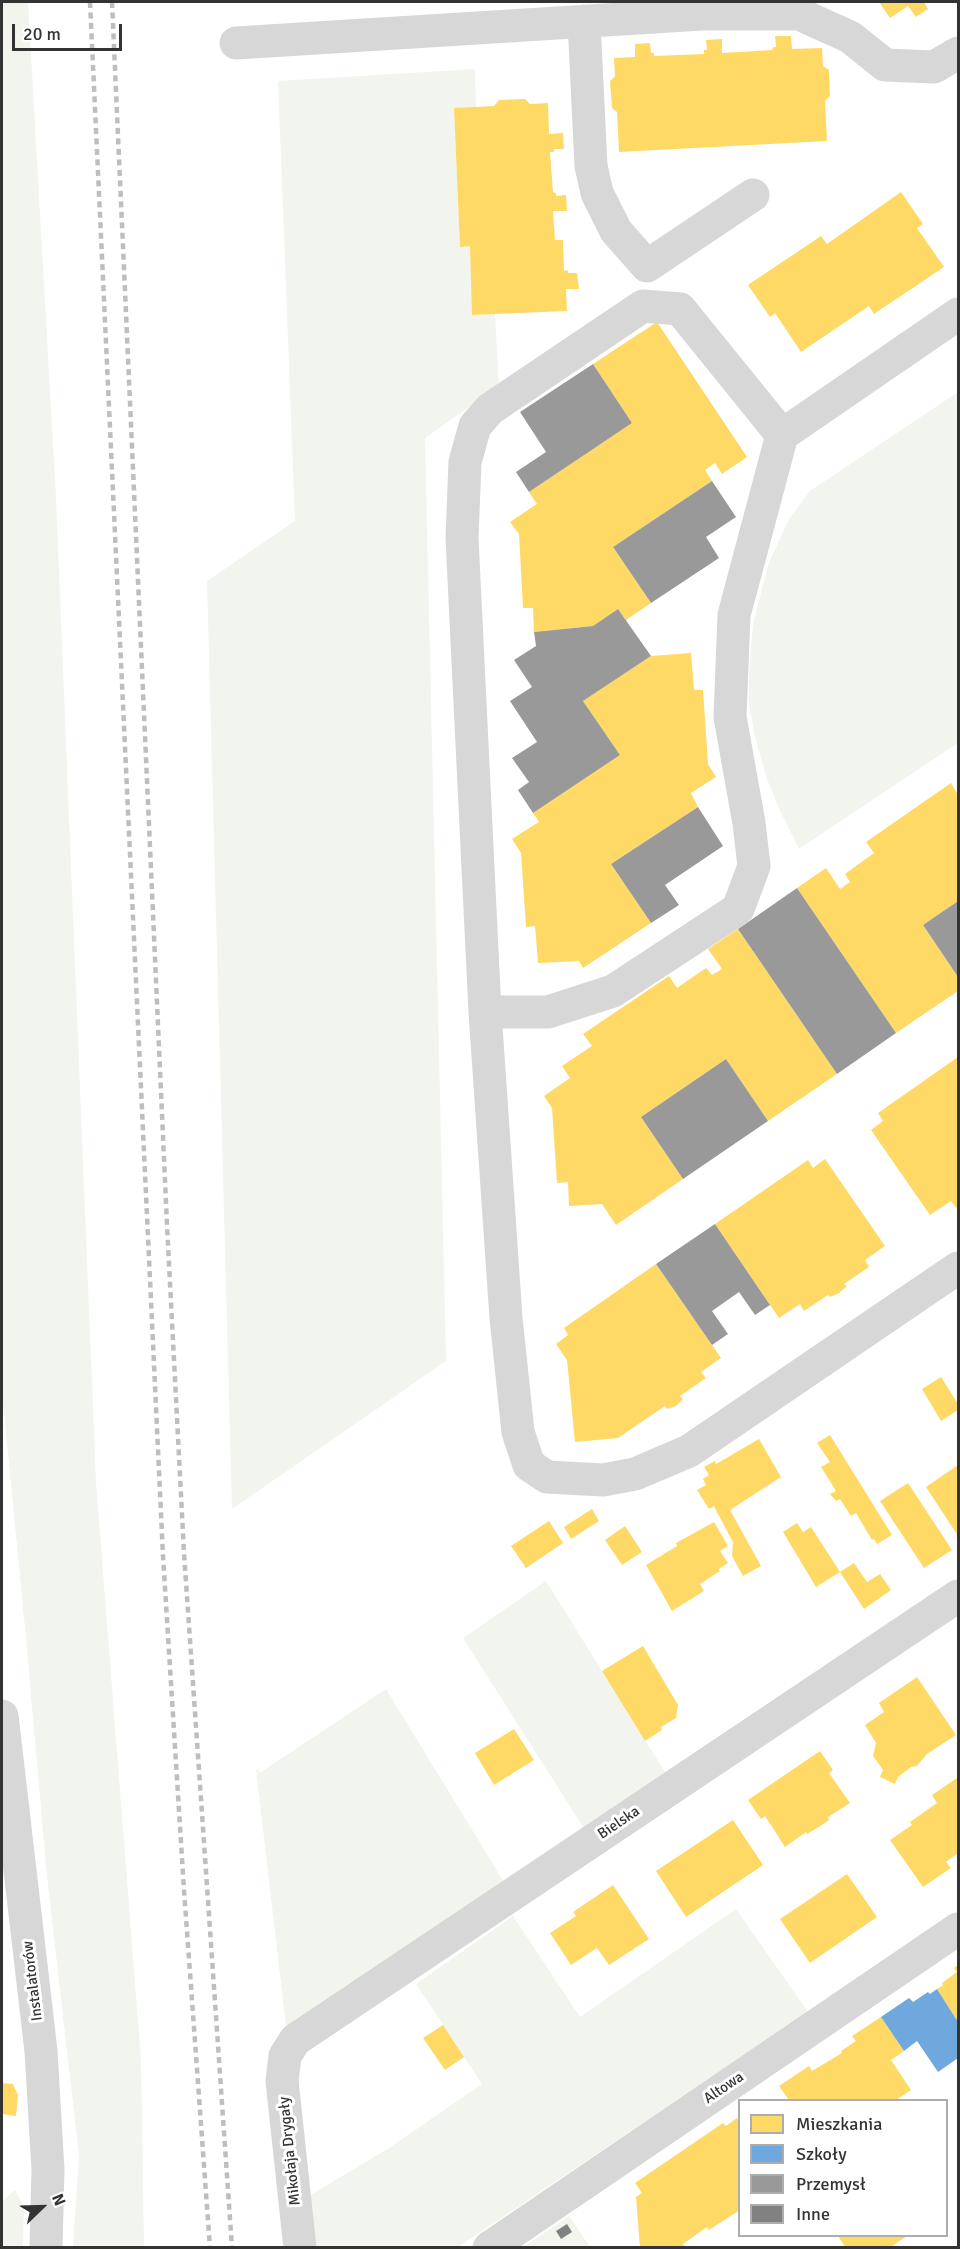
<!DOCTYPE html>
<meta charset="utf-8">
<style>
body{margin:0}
#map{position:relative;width:960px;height:2249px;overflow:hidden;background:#fff;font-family:Signika,sans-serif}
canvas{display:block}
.frame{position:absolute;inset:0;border:3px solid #333;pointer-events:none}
.legend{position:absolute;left:738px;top:2099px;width:210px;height:138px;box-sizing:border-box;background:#fff;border:2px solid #adadad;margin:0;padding:8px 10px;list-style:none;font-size:18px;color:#333}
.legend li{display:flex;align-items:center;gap:12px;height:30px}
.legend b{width:30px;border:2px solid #adadad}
.north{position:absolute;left:12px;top:2177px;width:60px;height:60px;-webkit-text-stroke:4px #fff;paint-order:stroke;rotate:67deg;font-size:16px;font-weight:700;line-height:24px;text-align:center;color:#333}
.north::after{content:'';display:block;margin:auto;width:21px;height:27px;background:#333;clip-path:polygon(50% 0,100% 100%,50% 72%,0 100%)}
.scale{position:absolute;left:12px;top:24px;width:110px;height:27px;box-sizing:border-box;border:3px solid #333;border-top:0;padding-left:8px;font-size:18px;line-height:21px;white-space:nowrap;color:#333;-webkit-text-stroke:4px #fff;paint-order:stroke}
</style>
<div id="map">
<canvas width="960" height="2249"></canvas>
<div class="frame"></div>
<ul class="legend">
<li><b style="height:16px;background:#ffd966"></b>Mieszkania</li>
<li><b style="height:16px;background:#6fa8dc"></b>Szkoły</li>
<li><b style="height:16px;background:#999"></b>Przemysł</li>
<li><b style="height:16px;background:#818181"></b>Inne</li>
</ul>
<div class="north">N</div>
<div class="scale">20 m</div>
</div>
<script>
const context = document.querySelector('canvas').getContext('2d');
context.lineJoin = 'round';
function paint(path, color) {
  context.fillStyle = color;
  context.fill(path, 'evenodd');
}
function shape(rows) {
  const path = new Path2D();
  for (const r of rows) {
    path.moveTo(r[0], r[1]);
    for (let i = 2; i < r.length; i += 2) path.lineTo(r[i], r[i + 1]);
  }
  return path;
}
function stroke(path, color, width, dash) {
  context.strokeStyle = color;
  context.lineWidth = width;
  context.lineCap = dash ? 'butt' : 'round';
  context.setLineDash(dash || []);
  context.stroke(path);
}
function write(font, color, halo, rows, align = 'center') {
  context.font = font + ' Signika,sans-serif';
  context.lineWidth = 6;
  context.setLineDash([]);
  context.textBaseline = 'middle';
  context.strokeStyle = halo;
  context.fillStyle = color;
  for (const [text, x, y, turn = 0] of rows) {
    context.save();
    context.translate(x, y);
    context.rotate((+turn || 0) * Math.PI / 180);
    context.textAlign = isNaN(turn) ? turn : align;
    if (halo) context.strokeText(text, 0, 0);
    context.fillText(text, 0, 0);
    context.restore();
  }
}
paint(shape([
 [2,2,28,2,56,497,96,1482,141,2060,144,2247,73,2247,79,2156,47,1876,25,1628,2,1392],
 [475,69,476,107,454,108,460,246,470,246,473,315,495,314,499,386,425,438,446,1361,232,1509,207,581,295,521,278,81],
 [958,392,958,743,799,849,781,813,767,779,755,737,749,704,749,675,753,625,768,565,789,519,810,491],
 [546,1581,668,1777,587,1833,463,1638],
 [386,1689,507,1887,287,2035,256,1769,261,1772],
 [736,1909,808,2012,458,2247,315,2247,304,2199,389,2148,482,2084,416,1984,513,1916,580,2017],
 [15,2190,24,2207,23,2247,2,2247,2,2202],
 [569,2216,590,2247,522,2248]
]), '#f1f5ed');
paint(shape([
 [879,2,924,2,928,9,916,17,908,6,890,18],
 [775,36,791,36,792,49,822,48,823,66,829,70,830,96,825,101,827,141,619,152,617,112,612,108,610,81,615,76,614,58,635,57,635,44,650,43,651,53,654,53,654,56,704,54,704,50,707,50,706,40,722,39,722,53,772,50,773,47,776,47],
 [525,99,530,104,548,103,549,134,563,133,564,149,554,149,554,152,550,152,553,192,556,193,556,196,566,195,567,211,553,211,555,240,563,240,564,271,568,270,568,273,577,273,579,289,566,289,567,311,472,315,470,246,460,247,454,108,494,106,499,100],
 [901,192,923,224,917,228,944,267,874,314,869,306,801,352,775,313,770,317,748,285,821,236,827,244],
 [657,322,747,457,722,474,715,463,705,470,712,481,613,547,651,603,626,620,618,609,593,626,534,632,533,608,523,608,519,534,510,522,537,504,529,492,632,423,593,364],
 [691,653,694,690,703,690,708,764,716,777,691,793,698,807,611,864,651,923,583,968,579,961,538,963,535,926,526,927,521,853,512,839,539,822,533,813,620,755,583,701,651,656],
 [951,783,958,795,958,901,923,925,958,977,958,991,896,1033,797,888,826,868,840,889,850,882,845,874,874,853,866,842],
 [738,929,837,1074,768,1121,726,1059,641,1117,683,1179,616,1225,602,1204,569,1206,568,1182,557,1183,552,1108,544,1096,570,1078,562,1066,592,1046,583,1034,669,976,677,988,706,968,712,975,722,969,708,949],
 [958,1057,958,1206,956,1208,951,1201,930,1215,871,1130,883,1121,878,1113],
 [825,1159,885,1246,865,1260,869,1267,844,1284,847,1286,839,1293,830,1297,828,1295,804,1311,800,1304,779,1318,715,1224,808,1160,813,1168],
 [656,1264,721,1358,701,1372,706,1378,680,1396,683,1399,676,1406,667,1409,665,1406,618,1438,575,1442,567,1360,556,1344,568,1335,564,1328],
 [941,1377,958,1404,958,1410,941,1421,922,1389],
 [830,1435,892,1535,877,1544,874,1539,872,1540,856,1513,851,1516,840,1499,836,1501,830,1494,836,1491,821,1467,830,1462,817,1443],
 [759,1439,781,1477,730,1510,761,1566,743,1576,732,1556,733,1542,718,1514,714,1506,709,1509,697,1490,706,1485,703,1479,709,1475,704,1467,715,1461,716,1464],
 [958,1465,958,1536,926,1487],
 [908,1483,952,1550,924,1568,880,1501],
 [592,1509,599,1521,571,1539,564,1527],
 [549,1521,563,1543,526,1568,511,1546],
 [714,1522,728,1546,720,1551,728,1563,719,1569,720,1571,700,1584,704,1591,672,1611,646,1565,677,1546,676,1543],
 [797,1523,803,1532,811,1527,840,1572,816,1587,783,1532],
 [625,1526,642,1552,622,1565,605,1540],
 [854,1563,867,1582,880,1574,891,1590,864,1609,840,1572],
 [643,1646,678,1705,676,1718,661,1727,662,1730,645,1741,602,1671],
 [917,1677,956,1735,927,1754,917,1766,911,1767,898,1777,895,1784,880,1777,883,1770,873,1756,876,1743,865,1725,884,1712,879,1703],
 [514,1729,534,1760,494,1785,475,1753],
 [820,1751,833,1770,829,1773,850,1803,828,1817,829,1820,819,1827,807,1834,806,1832,785,1847,765,1816,761,1819,748,1800],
 [957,1778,958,1853,946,1862,951,1868,923,1887,890,1840,912,1825,910,1822,937,1803,932,1795],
 [733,1820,763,1865,686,1917,656,1871],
 [847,1874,877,1917,810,1963,780,1919],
 [613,1885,649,1939,609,1965,597,1948,571,1965,550,1933,576,1916,573,1912],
 [958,1965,958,2022,937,1989,943,1985,942,1983,957,1972,954,1968],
 [881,2017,904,2051,891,2060,911,2090,896,2100,789,2100,779,2086,809,2066,812,2071,842,2053,841,2051,856,2041,852,2036],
 [443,2025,464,2057,445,2070,423,2038],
 [2,2083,13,2084,18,2095,16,2116,2,2114],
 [737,2118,740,2121,740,2210,709,2230,707,2227,683,2244,686,2248,640,2248,636,2197,642,2193,635,2183,723,2123,726,2126],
 [838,2236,907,2236,889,2248,846,2248]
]), '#ffd966');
paint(shape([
 [937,1989,958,2022,958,2058,938,2072,917,2041,904,2051,881,2017,909,1998,913,2002,928,1992,930,1994]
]), '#6fa8dc');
paint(shape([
 [593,364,632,423,529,492,516,472,546,452,520,412],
 [712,481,736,517,706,537,719,558,651,603,613,547],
 [618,609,651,656,583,701,620,755,533,813,518,790,529,782,512,758,537,742,510,701,532,687,514,660,536,646,534,632,593,626],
 [698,807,723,846,665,885,679,905,651,923,611,864],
 [797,888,896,1033,837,1074,738,929],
 [958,901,958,977,923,925],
 [726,1059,768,1121,683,1179,641,1117],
 [715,1224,770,1305,755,1315,739,1292,712,1311,728,1334,712,1345,656,1264]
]), '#999');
paint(shape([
 [567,2224,572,2232,561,2239,556,2231]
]), '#818181');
stroke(shape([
 [584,21,591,166,597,193,616,231,647,266,753,195],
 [236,43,702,14,799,14,850,37,885,65,934,67,958,53],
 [782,435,680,309,643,306,490,409,475,426,465,462,462,538,485,1012,548,1012,613,991,738,909,754,866,749,823,730,717,734,615,782,435,958,314],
 [485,1012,506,1318,518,1432,529,1465,547,1477,603,1480,635,1474,689,1451,958,1268],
 [2,1716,41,2051,48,2170,46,2248],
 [300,2248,282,2081,285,2056,295,2040,958,1596],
 [489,2248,958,1929]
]), '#d7d7d7', 33);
stroke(shape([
 [90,2,163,1556,184,1890,210,2248],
 [112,2,167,1225,184,1553,232,2248]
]), '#bebebe', 4.5, [6, 4.5]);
write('15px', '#333', '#fff', [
 ["Bielska",619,1823,-34],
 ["Instalatorów",33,1981,-97],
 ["Altowa",724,2088,-34],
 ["Mikołaja Drygały",290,2151,-96]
]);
</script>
